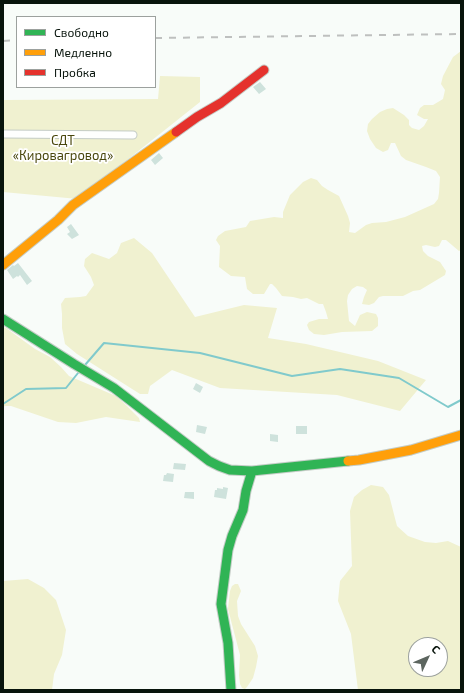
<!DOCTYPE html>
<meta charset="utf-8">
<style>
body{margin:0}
#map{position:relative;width:464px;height:693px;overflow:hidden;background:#f8fcf9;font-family:"Exo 2",sans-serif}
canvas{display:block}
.frame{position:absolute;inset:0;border:4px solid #08140c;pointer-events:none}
.legend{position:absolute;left:16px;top:16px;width:140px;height:72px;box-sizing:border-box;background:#fff;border:1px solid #9ca19e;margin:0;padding:5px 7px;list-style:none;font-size:12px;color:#08140c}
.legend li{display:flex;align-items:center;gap:8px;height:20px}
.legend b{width:20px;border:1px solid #9ca19e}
.north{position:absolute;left:408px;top:637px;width:40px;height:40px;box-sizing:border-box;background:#fff;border:1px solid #9ca19e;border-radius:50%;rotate:46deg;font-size:11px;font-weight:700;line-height:16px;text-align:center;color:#08140c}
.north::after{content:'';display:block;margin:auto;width:14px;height:18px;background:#5c655f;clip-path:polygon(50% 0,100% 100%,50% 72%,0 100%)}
</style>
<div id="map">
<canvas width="464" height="693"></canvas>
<div class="frame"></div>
<ul class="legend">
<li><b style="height:5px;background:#30b455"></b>Свободно</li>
<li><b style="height:5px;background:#ff9f0a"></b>Медленно</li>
<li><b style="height:5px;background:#e5322d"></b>Пробка</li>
</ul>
<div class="north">С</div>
</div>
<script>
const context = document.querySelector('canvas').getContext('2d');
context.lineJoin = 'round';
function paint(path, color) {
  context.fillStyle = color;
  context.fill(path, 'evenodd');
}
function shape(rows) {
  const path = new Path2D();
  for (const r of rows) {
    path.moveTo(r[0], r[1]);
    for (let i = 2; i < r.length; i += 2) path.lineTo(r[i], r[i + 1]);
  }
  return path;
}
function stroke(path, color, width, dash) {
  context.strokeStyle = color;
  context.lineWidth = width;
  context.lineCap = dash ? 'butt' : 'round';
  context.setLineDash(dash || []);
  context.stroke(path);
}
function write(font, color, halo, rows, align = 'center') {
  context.font = font + ' "Exo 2",sans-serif';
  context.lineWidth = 3.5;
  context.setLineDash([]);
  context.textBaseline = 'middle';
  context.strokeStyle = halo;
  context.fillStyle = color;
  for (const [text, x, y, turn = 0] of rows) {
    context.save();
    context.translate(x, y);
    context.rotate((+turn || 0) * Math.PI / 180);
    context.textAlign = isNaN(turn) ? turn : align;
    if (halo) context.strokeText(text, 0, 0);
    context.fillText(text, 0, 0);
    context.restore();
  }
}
paint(shape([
 [461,51,461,250,459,251,446,240,442,240,439,246,435,247,426,245,422,246,423,251,428,256,440,262,446,271,445,275,420,290,413,291,403,296,383,296,379,297,374,303,369,305,362,304,364,297,367,290,363,287,357,286,352,289,348,295,347,301,349,321,355,326,360,315,367,312,376,314,378,318,378,326,372,331,342,332,324,335,314,334,309,330,307,325,309,322,319,319,328,319,326,312,323,304,319,304,307,298,301,299,293,297,282,296,276,288,272,284,270,284,264,294,253,294,247,289,245,277,231,276,219,267,220,246,216,240,218,236,225,231,246,227,250,221,274,217,283,218,283,212,290,195,303,182,311,178,317,180,322,186,328,190,339,196,348,216,350,223,349,232,355,233,366,225,372,223,386,222,405,217,434,204,438,199,439,193,440,177,436,171,426,167,406,160,401,156,395,143,391,143,388,150,383,152,376,148,370,139,367,131,368,124,372,119,380,112,387,109,393,108,404,115,409,120,409,125,412,128,419,130,424,126,428,119,424,119,417,115,420,108,424,105,433,105,443,99,445,90,441,84,443,76,453,57],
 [160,76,200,77,200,102,78,199,3,192,3,100,158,99],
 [134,238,152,253,195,317,244,305,277,308,268,338,306,344,378,361,426,380,400,411,337,395,220,388,172,370,150,386,148,394,140,394,77,354,65,344,62,328,62,314,61,304,65,298,80,297,86,296,94,285,91,277,84,266,85,259,92,253,109,259,117,253,121,243],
 [3,327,6,328,35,349,50,357,61,367,69,376,116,396,127,406,139,418,140,422,106,417,76,423,58,422,11,406,5,406,3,407],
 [371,485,383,487,389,495,397,526,408,536,425,542,436,543,448,541,461,547,461,690,358,690,351,634,338,601,340,581,352,566,350,511,354,497,362,490],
 [416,645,440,645,440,669,416,669],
 [28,579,44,588,56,600,66,630,62,655,54,674,52,690,3,690,3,581],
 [235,584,238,584,241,591,237,601,238,616,241,624,255,646,258,656,256,667,253,678,247,687,245,689,242,688,240,684,239,675,240,655,228,609,230,591,232,586]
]), '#f0f1d0');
stroke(shape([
 [85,365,104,343,200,353,292,376,340,369,399,378,448,407,461,400],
 [3,404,26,389,66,388,78,373]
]), '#80cacc', 2);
paint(shape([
 [260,82,266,89,259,94,253,87],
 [159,153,163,158,155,165,151,160],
 [71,224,79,235,72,239,67,234,70,232,67,227],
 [18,263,32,281,27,285,20,275,18,277,17,276,13,279,7,270,13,265,14,266],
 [196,383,203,387,200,393,193,389],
 [197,425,207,427,205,434,196,432],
 [296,426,307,426,307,434,296,434],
 [270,434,278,435,278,442,270,441],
 [174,463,186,464,185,470,173,469],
 [167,473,174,474,173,482,163,481,164,475,166,475],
 [223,487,228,488,226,499,214,497,215,490,217,490,217,488,223,489],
 [185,492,194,492,194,499,184,498]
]), '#cee2dc');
const street = shape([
 [3,134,133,135]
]);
const fast = shape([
 [3,319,74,364,114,388,209,461,219,466,230,470,252,471,348,461],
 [231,690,228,643,221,604,228,550,232,536,243,510,246,491,252,471]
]);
const slow = shape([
 [3,265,58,220,73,205,176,132],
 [348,461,359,460,411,450,461,435]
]);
const jam = shape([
 [176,132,197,117,221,103,264,70]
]);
stroke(street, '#c4ccc6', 9);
stroke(fast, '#c4ccc6', 11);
stroke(slow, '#c4ccc6', 11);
stroke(jam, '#c4ccc6', 11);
stroke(street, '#fefffe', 7);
stroke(fast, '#30b455', 9);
stroke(slow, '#ff9f0a', 9);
stroke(jam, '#e5322d', 9);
stroke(shape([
 [155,38,461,34],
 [3,41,17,40]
]), '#bec0bf', 2, [7, 7]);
write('13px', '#49470d', '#fff', [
 ["СДТ",63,141],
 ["«Кировагровод»",63,156]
]);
</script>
